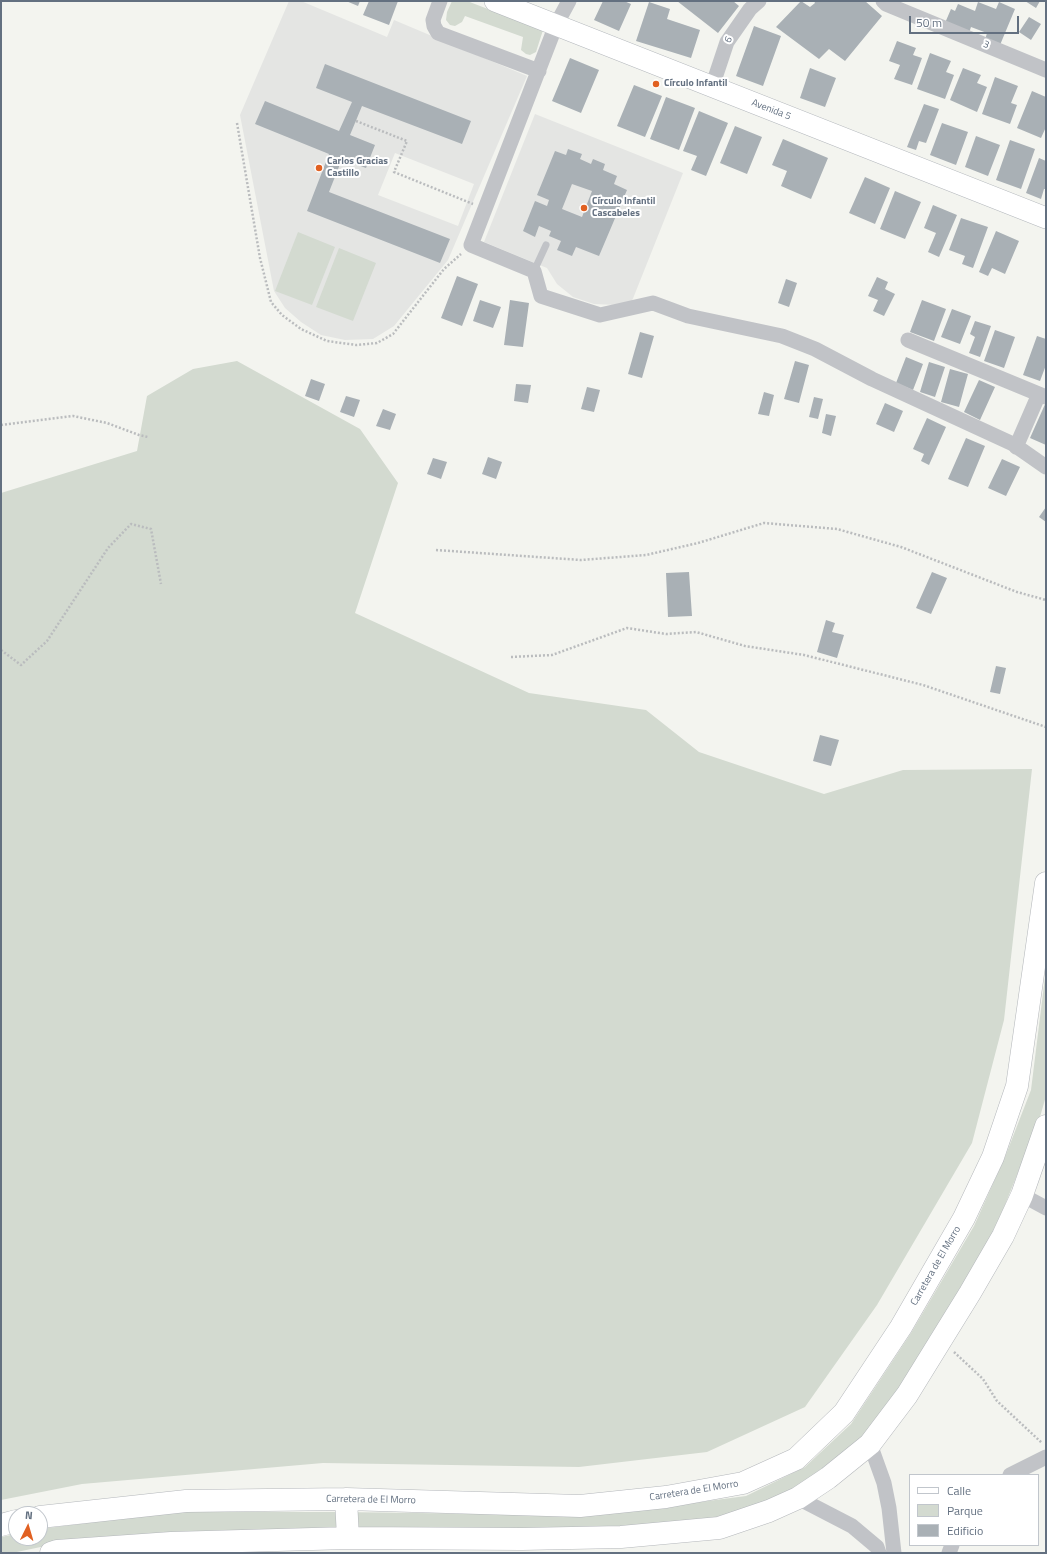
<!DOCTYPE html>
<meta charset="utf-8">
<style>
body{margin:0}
#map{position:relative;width:1047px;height:1554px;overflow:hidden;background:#f3f4ef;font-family:"Titillium Web",sans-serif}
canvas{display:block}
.frame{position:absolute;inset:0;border:2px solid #637080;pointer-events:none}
.legend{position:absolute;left:909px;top:1474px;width:130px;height:72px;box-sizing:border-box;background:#fff;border:1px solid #c1c6cc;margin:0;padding:5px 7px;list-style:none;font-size:12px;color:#637080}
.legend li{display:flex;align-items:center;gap:8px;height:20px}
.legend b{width:20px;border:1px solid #c1c6cc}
.north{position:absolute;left:8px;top:1506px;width:40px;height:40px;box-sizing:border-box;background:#fff;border:1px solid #c1c6cc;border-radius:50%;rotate:5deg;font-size:11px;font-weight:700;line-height:16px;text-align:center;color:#637080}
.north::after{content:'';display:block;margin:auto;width:14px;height:18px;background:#e16122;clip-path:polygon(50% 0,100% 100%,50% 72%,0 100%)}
.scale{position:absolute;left:909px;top:16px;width:110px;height:18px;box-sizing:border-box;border:2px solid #637080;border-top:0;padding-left:5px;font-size:12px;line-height:14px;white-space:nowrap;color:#637080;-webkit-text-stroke:3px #fff;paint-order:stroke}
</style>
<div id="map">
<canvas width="1047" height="1554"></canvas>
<div class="frame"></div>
<ul class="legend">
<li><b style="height:5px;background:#fff"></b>Calle</li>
<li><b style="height:11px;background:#d3dad0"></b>Parque</li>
<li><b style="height:11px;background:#a9b0b5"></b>Edificio</li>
</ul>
<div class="north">N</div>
<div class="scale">50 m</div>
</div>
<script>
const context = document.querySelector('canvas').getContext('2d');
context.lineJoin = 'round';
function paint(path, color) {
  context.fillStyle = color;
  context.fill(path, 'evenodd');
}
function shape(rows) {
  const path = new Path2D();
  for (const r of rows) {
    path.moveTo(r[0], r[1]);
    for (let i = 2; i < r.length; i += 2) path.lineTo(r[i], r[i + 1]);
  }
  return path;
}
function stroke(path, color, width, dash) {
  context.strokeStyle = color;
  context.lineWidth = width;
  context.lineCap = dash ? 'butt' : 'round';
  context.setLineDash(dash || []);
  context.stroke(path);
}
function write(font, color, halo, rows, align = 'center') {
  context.font = font + ' "Titillium Web",sans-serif';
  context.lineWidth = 4;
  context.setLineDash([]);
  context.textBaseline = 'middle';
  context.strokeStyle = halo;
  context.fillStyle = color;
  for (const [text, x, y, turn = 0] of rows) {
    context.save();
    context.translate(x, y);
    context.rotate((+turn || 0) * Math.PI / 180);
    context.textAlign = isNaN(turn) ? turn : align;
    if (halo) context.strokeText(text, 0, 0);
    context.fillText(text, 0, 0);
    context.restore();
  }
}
paint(shape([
 [289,1,301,1,387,37,394,20,527,76,448,260,394,326,373,339,345,340,321,335,301,322,285,308,274,291,240,115],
 [395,153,474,184,458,226,378,195],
 [535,114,683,173,632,301,617,305,594,304,573,297,557,284,547,268,484,242]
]), '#e4e5e3');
paint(shape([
 [452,1,467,1,543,30,536,52,530,55,526,54,521,50,523,37,465,16,462,22,455,26,450,25,446,20,447,12],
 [298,232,335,247,312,305,275,291],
 [339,248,376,263,353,321,316,307],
 [237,361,360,429,398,483,355,613,529,693,646,710,699,752,824,794,903,770,1032,769,1004,1020,972,1143,877,1305,805,1407,707,1452,579,1467,323,1463,82,1484,1,1500,1,493,137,451,147,396,193,369],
 [1046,969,1046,1096,1040,1117,997,1225,961,1290,897,1395,863,1437,794,1490,717,1522,617,1532,55,1544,12,1553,1,1553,1,1537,16,1534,16,1538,40,1538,40,1529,173,1512,338,1512,572,1515,685,1504,746,1496,805,1467,851,1424,911,1333,974,1226,1005,1157,1031,1090]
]), '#d3dad0');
paint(shape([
 [346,1,360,1,358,6],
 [369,1,398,1,389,25,363,15],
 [603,1,624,1,631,4,619,31,594,20],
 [677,1,733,1,739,6,718,33],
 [801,1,810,7,815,3,814,1,865,1,882,16,845,61,829,49,819,59,776,27],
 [1025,1,1040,1,1036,8],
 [649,2,670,9,667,19,700,30,691,58,636,41],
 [978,2,996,9,999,2,1015,9,1000,45,985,40,987,33,971,27,969,33,945,23,951,9,955,11,958,4,975,11],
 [1029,17,1041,24,1031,40,1019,32],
 [754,26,781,36,763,86,736,76],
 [897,41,916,48,913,55,922,58,912,85,894,79,900,65,889,61],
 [930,53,951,61,946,72,954,75,945,99,917,89],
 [570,58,599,70,581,113,552,101],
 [325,64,471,121,462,144,362,106,350,135,375,145,366,168,342,159,329,192,450,239,440,263,307,211,329,154,255,124,265,101,339,131,352,102,316,88],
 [810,68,836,78,825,107,800,98],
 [963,68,981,75,977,83,987,87,977,112,950,100],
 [995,77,1018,86,1011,103,1017,105,1010,124,982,114],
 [634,85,662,96,645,137,617,126],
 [1032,91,1046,97,1046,127,1041,138,1017,128],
 [666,97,695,108,679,150,650,139],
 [924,104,939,109,926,143,919,141,916,150,907,147],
 [699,111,728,123,706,176,691,170,697,156,683,151],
 [942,123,968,132,956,165,930,155],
 [735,126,762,137,747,174,720,163],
 [976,136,1000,145,988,176,965,167],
 [783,139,828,158,811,199,781,186,787,171,772,165],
 [1010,140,1035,149,1021,189,996,180],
 [568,149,582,154,580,159,591,164,593,159,605,164,603,170,617,176,614,184,627,190,599,256,576,247,572,256,557,250,561,241,549,236,551,231,539,226,535,237,523,231,535,201,547,206,549,200,537,195,555,151,566,155],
 [572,184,592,191,582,217,562,209],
 [1039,158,1046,161,1046,189,1044,189,1041,199,1026,193],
 [865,177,890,188,875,224,849,213],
 [895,191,921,202,905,239,880,229],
 [933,205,957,215,939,257,928,252,936,233,924,228],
 [961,218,988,227,973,268,962,264,965,256,949,250],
 [996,231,1019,241,1005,274,992,268,988,276,979,272],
 [457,276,478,284,462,326,441,318],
 [877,277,888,282,885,289,895,294,884,316,873,311,878,300,868,296],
 [786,279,797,283,789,307,778,303],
 [480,300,501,307,493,328,473,321],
 [510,300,529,303,523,347,504,345],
 [922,300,946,309,934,341,910,332],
 [952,309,971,316,960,344,941,337],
 [975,321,991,326,980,357,969,353,975,337,970,334],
 [995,330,1015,337,1004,368,984,361],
 [640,332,654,336,642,378,628,374],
 [1037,336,1046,339,1046,365,1040,381,1023,375],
 [906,357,923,364,913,390,896,383],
 [795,361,809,365,799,403,784,399],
 [929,362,945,367,935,397,920,392],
 [950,369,968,374,959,407,941,402],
 [311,379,325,384,319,401,305,396],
 [979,380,995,387,980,420,964,412],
 [516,384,531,385,528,403,514,401],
 [587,387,600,390,594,412,581,409],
 [764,392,774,395,769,416,758,414],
 [346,396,360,400,354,417,340,412],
 [814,397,823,399,818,419,809,417],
 [1046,402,1046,445,1030,438],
 [885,403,903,411,894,432,876,424],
 [383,409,396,414,390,430,376,426],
 [826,414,836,416,831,436,822,433],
 [927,418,946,427,929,465,921,461,924,454,913,449],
 [966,438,985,446,968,487,948,479],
 [488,457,502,462,496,479,482,474],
 [433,458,447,462,441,479,427,474],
 [1002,459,1020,467,1006,496,988,488],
 [1046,507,1046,522,1039,517],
 [689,572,692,616,668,617,666,573],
 [932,572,947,578,931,614,916,608],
 [826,620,835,623,832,632,844,635,837,658,817,652],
 [996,666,1006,668,1000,694,990,692],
 [820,735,839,740,831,766,813,761]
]), '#a9b0b5');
const secondary = shape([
 [495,1,1046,218]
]);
const primary = shape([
 [346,1499,348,1538],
 [40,1517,186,1501,346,1499,580,1506,666,1497,743,1483,796,1459,844,1413,901,1327,964,1218,993,1157,1017,1086,1046,883],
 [1,1525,16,1521],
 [51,1553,57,1551,171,1543,348,1538,522,1539,621,1537,719,1528,769,1511,798,1498,828,1478,870,1444,907,1395,970,1293,1003,1236,1022,1195,1046,1126]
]);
stroke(secondary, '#b3b7bc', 22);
stroke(primary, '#b4b7bb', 23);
stroke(shape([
 [356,121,407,141,394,172,473,204],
 [237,123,260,258,271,302,282,315,301,329,327,341,356,345,377,343,393,334,444,269,461,254],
 [1,425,73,416,107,423,139,435,148,437],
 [436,550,581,560,646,555,698,543,764,523,837,529,901,547,1017,592,1046,600],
 [1,650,21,665,47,641,108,548,131,524,151,529,161,584],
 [511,657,552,655,627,628,666,634,696,632,745,646,804,655,923,685,1046,727],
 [954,1352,983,1379,997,1401,1042,1443]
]), '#babcbe', 2.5, [2, 2]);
stroke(shape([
 [534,271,546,245]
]), '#c1c3c7', 7);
stroke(shape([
 [440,1,433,20,434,26,438,33,539,71],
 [569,1,556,25,471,245,534,271,541,296,600,315,653,303,688,316,782,336,815,349,872,379,1013,444,1046,467],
 [883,1,886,4,1046,70],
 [712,87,727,42,750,9,759,1],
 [908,340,1046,397],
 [1016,447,1039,394],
 [1022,1195,1046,1208],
 [870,1444,884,1483,889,1508,894,1553],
 [1010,1475,1046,1457],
 [798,1498,852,1526,877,1547,879,1553],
 [949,1553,952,1545]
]), '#c1c3c7', 15);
stroke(secondary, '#fff', 21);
stroke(primary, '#fff', 22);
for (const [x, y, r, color] of [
 [656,84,4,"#e16122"],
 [319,168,4,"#e16122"],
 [584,208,4,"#e16122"]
]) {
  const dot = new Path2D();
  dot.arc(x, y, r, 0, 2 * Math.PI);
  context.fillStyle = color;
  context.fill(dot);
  stroke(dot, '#fff', 1.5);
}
write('10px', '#637080', '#fff', [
 ["6",729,40,-62],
 ["3",986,45,23],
 ["Avenida 5",771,110,21],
 ["Carretera de El Morro",936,1266,-60],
 ["Carretera de El Morro",694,1491,-9],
 ["Carretera de El Morro",371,1500,1]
]);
write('bold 10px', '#637080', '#fff', [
 ["Círculo Infantil",664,84],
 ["Carlos Gracias",327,162],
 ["Castillo",327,174],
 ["Círculo Infantil",592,202],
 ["Cascabeles",592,214]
], 'left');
</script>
